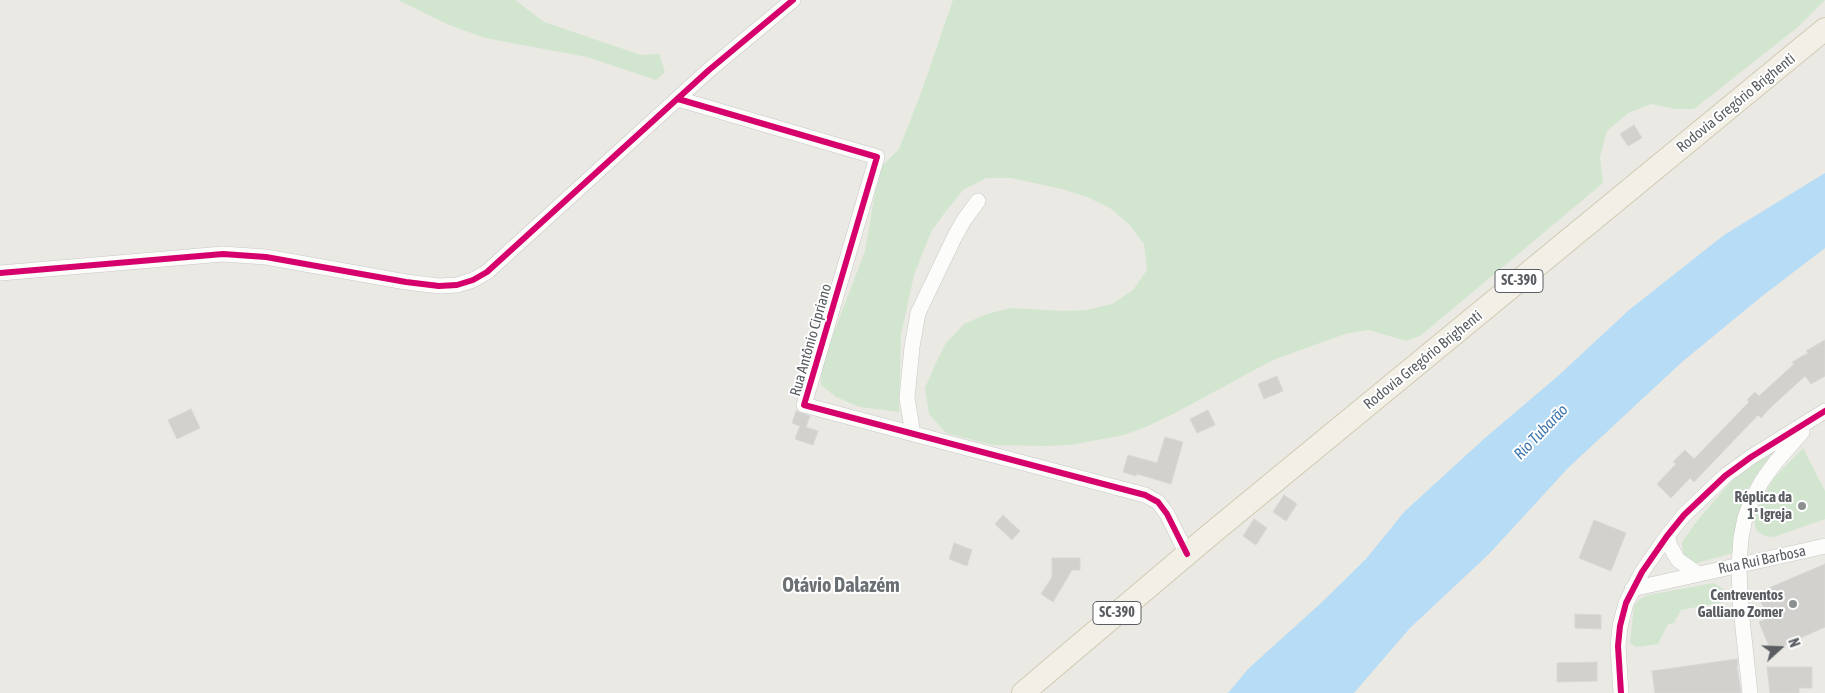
<!DOCTYPE html>
<meta charset="utf-8">
<style>
body{margin:0}
#map{position:relative;width:1825px;height:693px;overflow:hidden;background:#eae9e4;font-family:"Asap Condensed",sans-serif}
canvas{display:block}
.north{position:absolute;left:1755px;top:623px;width:50px;height:50px;-webkit-text-stroke:4px #fff;paint-order:stroke;rotate:70deg;font-size:14px;font-weight:700;line-height:20px;text-align:center;color:#5a5e62}
.north::after{content:'';display:block;margin:auto;width:18px;height:22px;background:#5a5e62;clip-path:polygon(50% 0,100% 100%,50% 72%,0 100%)}
</style>
<div id="map">
<canvas width="1825" height="693"></canvas>
<div class="north">N</div>
</div>
<script>
const context = document.querySelector('canvas').getContext('2d');
context.lineJoin = 'round';
function paint(path, color) {
  context.fillStyle = color;
  context.fill(path, 'evenodd');
}
function shape(rows) {
  const path = new Path2D();
  for (const r of rows) {
    path.moveTo(r[0], r[1]);
    for (let i = 2; i < r.length; i += 2) path.lineTo(r[i], r[i + 1]);
  }
  return path;
}
function stroke(path, color, width, dash) {
  context.strokeStyle = color;
  context.lineWidth = width;
  context.lineCap = dash ? 'butt' : 'round';
  context.setLineDash(dash || []);
  context.stroke(path);
}
function write(font, color, halo, rows, align = 'center') {
  context.font = font + ' "Asap Condensed",sans-serif';
  context.lineWidth = 4;
  context.setLineDash([]);
  context.textBaseline = 'middle';
  context.strokeStyle = halo;
  context.fillStyle = color;
  for (const [text, x, y, turn = 0] of rows) {
    context.save();
    context.translate(x, y);
    context.rotate((+turn || 0) * Math.PI / 180);
    context.textAlign = isNaN(turn) ? turn : align;
    if (halo) context.strokeText(text, 0, 0);
    context.fillText(text, 0, 0);
    context.restore();
  }
}
paint(shape([
 [398,0,515,0,544,22,641,55,659,54,665,72,656,80,587,57,485,38,449,25],
 [953,0,1825,0,1798,27,1694,109,1676,109,1651,104,1628,113,1607,131,1600,157,1603,183,1420,336,1406,341,1369,330,1345,334,1273,360,1173,414,1148,426,1124,435,1070,445,1045,446,993,445,946,433,929,414,925,388,935,365,946,343,964,324,987,314,1011,308,1063,311,1087,310,1112,304,1133,290,1147,270,1144,244,1129,224,1110,208,1087,197,1062,189,1011,178,986,178,963,190,946,211,931,232,914,275,901,335,899,412,860,407,836,397,821,385,822,364,865,251,875,193,882,166,899,149,921,93],
 [1783,443,1762,466,1746,492,1737,522,1733,553,1693,564,1685,557,1682,547,1682,542,1697,521,1729,484,1746,469],
 [1803,448,1825,491,1825,519,1774,537,1765,536,1757,531,1754,521,1760,502,1774,478],
 [1714,583,1726,591,1729,601,1681,610,1674,623,1668,624,1658,644,1636,647,1630,643,1634,606,1640,599,1648,595]
]), '#d2e6cf');
paint(shape([
 [1825,173,1825,248,1761,297,1682,362,1568,468,1489,554,1410,628,1354,693,1228,693,1248,669,1321,603,1366,559,1404,512,1485,438,1558,376,1629,310,1724,235]
]), '#b7dcf6');
const building = shape([
 [1634,125,1642,138,1628,146,1620,134,1634,125],
 [1825,340,1825,376,1811,384,1805,376,1771,407,1761,418,1758,415,1694,482,1690,478,1671,498,1657,484,1676,464,1673,462,1685,450,1694,459,1749,402,1747,400,1755,392,1759,396,1794,364,1792,362,1808,353,1806,351,1825,340],
 [1277,376,1283,391,1264,399,1258,384,1277,376],
 [191,409,200,428,177,439,168,420,191,409],
 [1208,410,1215,425,1197,433,1190,419,1208,410],
 [796,411,810,416,806,427,818,431,813,445,795,439,800,426,792,423,796,411],
 [1165,437,1183,442,1171,484,1137,474,1136,476,1123,472,1128,455,1157,463,1165,437],
 [1284,495,1297,504,1286,521,1273,512,1284,495],
 [1003,515,1020,531,1012,540,995,524,1003,515],
 [1254,519,1267,528,1256,545,1243,536,1254,519],
 [1594,520,1626,533,1611,571,1579,558,1594,520],
 [954,543,972,550,967,566,949,559,954,543],
 [1052,558,1080,558,1080,570,1072,570,1053,602,1041,594,1052,577,1052,558],
 [1825,564,1825,627,1771,651,1759,622,1768,618,1757,593,1825,564],
 [1575,614,1601,615,1601,629,1575,628,1575,614],
 [1737,659,1738,666,1735,667,1737,667,1741,693,1655,693,1652,671,1737,659],
 [1597,662,1597,681,1557,682,1557,663,1597,662],
 [1767,667,1812,667,1812,688,1799,688,1799,693,1770,693,1767,667]
]);
paint(building, '#d2d1ce');
stroke(building, '#d9d7d4', 1);
const minor = shape([
 [678,99,877,157,804,405,1145,495,1158,502,1167,514,1187,554],
 [0,273,223,254,266,257,406,282,439,286,457,285,473,280,487,272,709,70,793,0],
 [913,434,907,398,912,347,918,313,955,236,964,220,978,201],
 [1667,536,1670,546,1678,560,1698,574],
 [1632,589,1825,546],
 [1621,693,1618,646,1620,626,1626,603,1642,572,1667,536,1684,515,1725,476,1751,457,1825,411],
 [1750,693,1740,600,1739,565,1741,538,1745,518,1751,501,1762,481,1775,463,1802,432]
]);
const primary = shape([
 [1023,693,1212,533,1825,29]
]);
stroke(minor, '#c7c7c6', 16);
stroke(primary, '#d2c9b2', 24);
stroke(minor, '#fcfcfb', 15);
stroke(primary, '#f2f0e6', 22);
stroke(shape([
 [678,99,877,157,804,405,1145,495,1158,502,1167,514,1187,554],
 [0,273,223,254,266,257,406,282,439,286,457,285,473,280,487,272,709,70,793,0],
 [1621,693,1618,646,1620,626,1626,603,1642,572,1667,536,1684,515,1725,476,1751,457,1825,411]
]), '#d6006c', 6);
for (const [x, y, r, color] of [
 [1802,506,5,"#8c8f90"],
 [1793,604,5,"#8c8f90"]
]) {
  const dot = new Path2D();
  dot.arc(x, y, r, 0, 2 * Math.PI);
  context.fillStyle = color;
  context.fill(dot);
  stroke(dot, '#fff', 2);
}
for (const [x, y, w] of [
 [1519,281,48],
 [1117,613,48]
]) {
  const box = new Path2D();
  box.roundRect(x - w / 2, y - 11.5, w, 23, 4);
  context.fillStyle = '#fff';
  context.fill(box);
  stroke(box, '#5a5e62', 1);
}
write('bold 14px', '#5a5e62', null, [
 ["SC-390",1519,281],
 ["SC-390",1117,613]
]);
write('15px', '#5a5e62', '#fff', [
 ["Rodovia Gregório Brighenti",1736,103,-39],
 ["Rua Antônio Cipriano",811,340,-74],
 ["Rodovia Gregório Brighenti",1423,360,-39],
 ["Rua Rui Barbosa",1762,560,-12]
]);
write('bold 15px', '#5a5e62', '#fff', [
 ["Réplica da",1792,497],
 ["1ª Igreja",1792,514],
 ["Centreventos",1783,595],
 ["Galliano Zomer",1783,612]
], 'right');
write('italic 16px', '#4078ae', '#fff', [
 ["Rio Tubarão",1541,432,-46]
]);
write('bold 20px', '#6b7074', '#fff', [
 ["Otávio Dalazém",841,586]
]);
</script>
